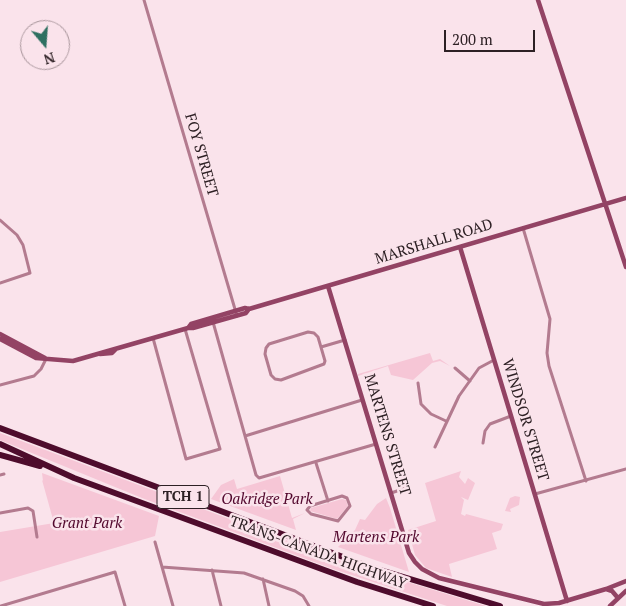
<!DOCTYPE html>
<style>
body{margin:0}
#map{position:relative;width:626px;height:606px;overflow:hidden;background:#fae3eb;font-family:"PT Serif",serif}
canvas{display:block}
.north{position:absolute;left:20px;top:20px;width:50px;height:50px;box-sizing:border-box;background:#fae3eb;border:1px solid #a8959b;border-radius:50%;rotate:162deg;font-size:14px;font-weight:700;line-height:20px;text-align:center;color:#2d2024}
.north::after{content:'';display:block;margin:auto;width:18px;height:22px;background:#2e7061;clip-path:polygon(50% 0,100% 100%,50% 72%,0 100%)}
.scale{position:absolute;left:444px;top:30px;width:91px;height:22px;box-sizing:border-box;border:2px solid #2d2024;border-top:0;padding-left:6px;font-size:15px;line-height:18px;white-space:nowrap;color:#2d2024;-webkit-text-stroke:4px #fae3eb;paint-order:stroke}
</style>
<div id="map">
<canvas width="626" height="606"></canvas>
<div class="north">N</div>
<div class="scale">200 m</div>
</div>
<script>
const context = document.querySelector('canvas').getContext('2d');
context.lineJoin = 'round';
function paint(path, color) {
  context.fillStyle = color;
  context.fill(path, 'evenodd');
}
function shape(rows) {
  const path = new Path2D();
  for (const r of rows) {
    path.moveTo(r[0], r[1]);
    for (let i = 2; i < r.length; i += 2) path.lineTo(r[i], r[i + 1]);
  }
  return path;
}
function stroke(path, color, width, dash) {
  context.strokeStyle = color;
  context.lineWidth = width;
  context.lineCap = dash ? 'butt' : 'round';
  context.setLineDash(dash || []);
  context.stroke(path);
}
function write(font, color, halo, rows, align = 'center') {
  context.font = font + ' "PT Serif",serif';
  context.lineWidth = 5;
  context.setLineDash([]);
  context.textBaseline = 'middle';
  context.strokeStyle = halo;
  context.fillStyle = color;
  for (const [text, x, y, turn = 0] of rows) {
    context.save();
    context.translate(x, y);
    context.rotate((+turn || 0) * Math.PI / 180);
    context.textAlign = isNaN(turn) ? turn : align;
    if (halo) context.strokeText(text, 0, 0);
    context.fillText(text, 0, 0);
    context.restore();
  }
}
paint(shape([
 [430,353,433,361,440,359,450,366,440,361,432,363,413,380,391,375,388,366,358,376,358,374],
 [0,433,355,566,486,606,447,606,333,569,142,498,0,440],
 [461,471,459,477,465,484,468,478,475,483,468,500,461,497,464,500,461,514,465,516,466,514,503,524,501,530,492,533,497,549,449,564,452,577,426,568,415,555,408,530,436,521,425,483],
 [42,473,159,516,155,536,0,582,0,532,54,523,42,480,43,481],
 [280,476,292,518,305,513,293,519,296,530,211,499,221,485,234,479,237,489],
 [515,496,520,497,519,505,510,509,511,512,505,511,510,498],
 [386,498,390,508,409,572,338,547,355,530,360,519,365,520,377,504],
 [342,499,346,500,348,506,337,519,310,511,311,508]
]), '#f6c6d6');
stroke(shape([
 [144,0,237,316],
 [0,220,17,235,23,245,30,273,0,283],
 [523,228,550,319,547,353,549,366,586,481],
 [213,322,256,475,259,478,376,444],
 [308,332,314,333,318,337,325,361,324,364,281,380,275,379,271,375,265,354,266,348,269,344,308,332],
 [153,338,186,459,220,449,185,329],
 [321,347,345,340],
 [455,368,470,381],
 [418,383,421,404,431,414,446,421],
 [0,385,34,376,41,369,46,359],
 [245,436,362,400],
 [483,443,485,431,490,424,511,416],
 [435,447,459,396,479,368,494,360],
 [316,463,328,501],
 [0,475,4,474],
 [391,493,406,488],
 [535,494,626,469],
 [342,496,347,498,350,506,338,521,311,514,307,510,310,506,342,496],
 [0,513,28,508,33,511,37,537],
 [155,542,173,606],
 [162,567,244,573,295,591,303,596,309,606],
 [212,570,221,606],
 [263,579,269,606],
 [1,606,115,572,125,606]
]), '#b37b8f', 3);
stroke(shape([
 [538,0,626,267],
 [460,247,567,601],
 [328,286,409,553,415,562,422,569,439,578,544,604,559,603,606,589,612,591,618,598],
 [188,328,191,324,245,308,249,309,626,198],
 [0,334,45,358],
 [0,339,36,358,73,361,188,328,193,328,246,313,249,309],
 [100,354,112,353,115,350],
 [606,589,626,581],
 [610,606,626,591]
]), '#934364', 4.5);
stroke(shape([
 [0,428,367,566,500,606],
 [0,444,74,478,357,582,433,606],
 [0,455,40,466]
]), '#4e0c2c', 6);
for (const [x, y, w] of [
 [183,497,52]
]) {
  const box = new Path2D();
  box.roundRect(x - w / 2, y - 11.5, w, 23, 4);
  context.fillStyle = '#fae3eb';
  context.fill(box);
  stroke(box, '#2d2024', 1);
}
write('bold 14px', '#2d2024', null, [
 ["TCH 1",183,497]
]);
write('15px', '#2d2024', '#fae3eb', [
 ["FOY STREET",201,155,74],
 ["MARSHALL ROAD",434,242,-17],
 ["WINDSOR STREET",525,420,73],
 ["MARTENS STREET",387,435,73],
 ["TRANS-CANADA HIGHWAY",318,553,20]
]);
write('italic 15px', '#52072d', '#fae3eb', [
 ["Oakridge Park",267,500],
 ["Grant Park",87,524],
 ["Martens Park",376,538]
]);
</script>
